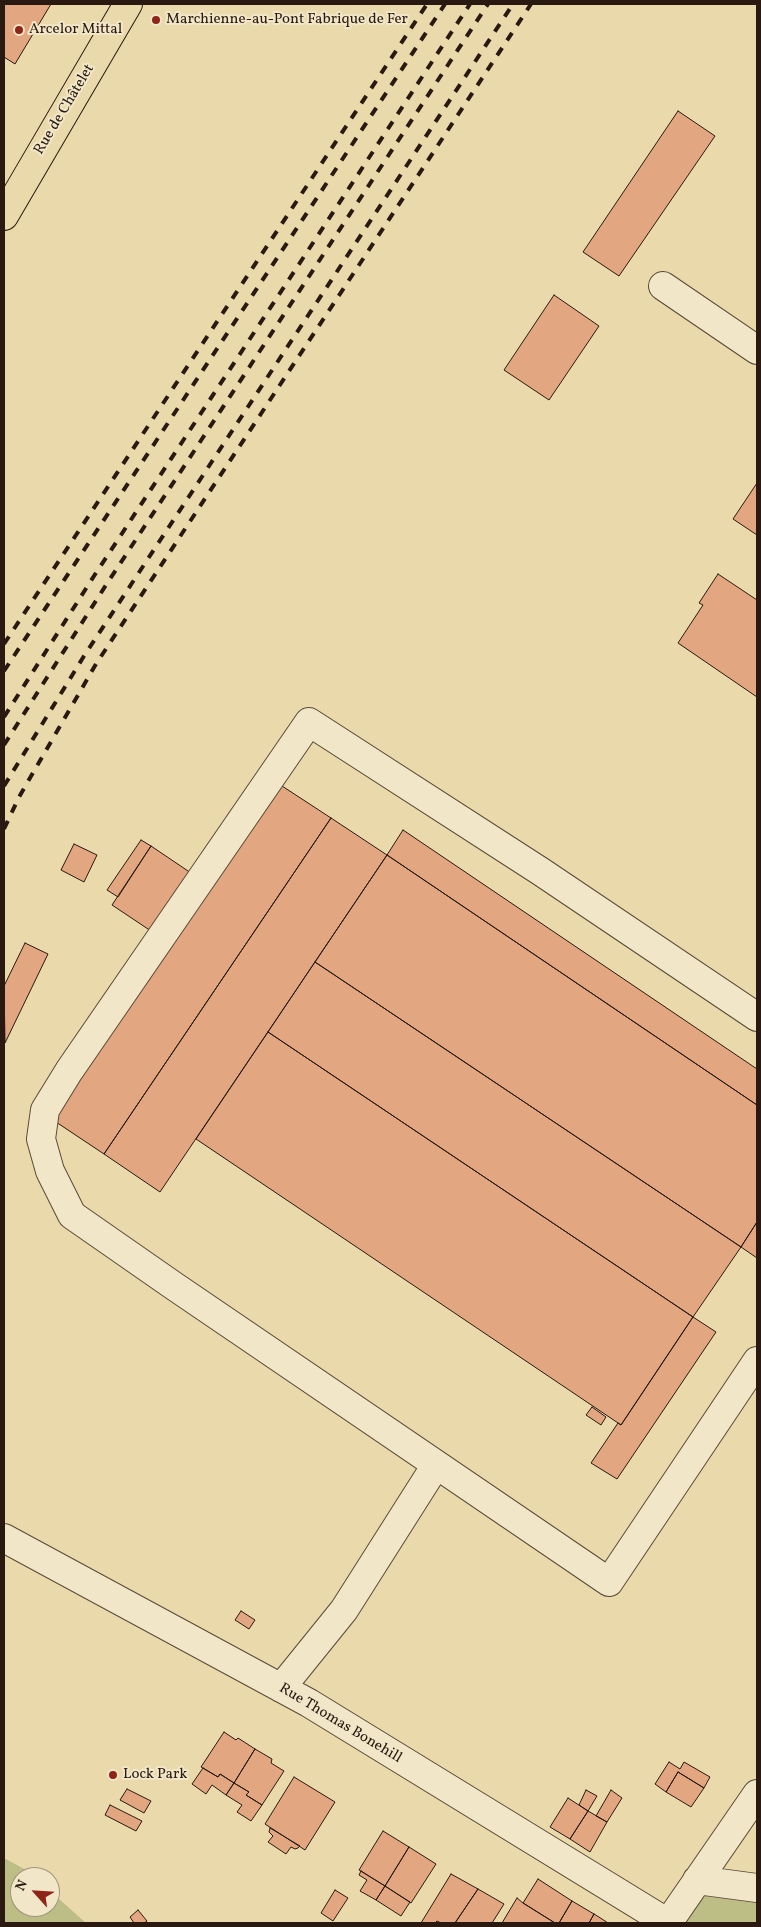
<!DOCTYPE html>
<meta charset="utf-8">
<style>
body{margin:0}
#map{position:relative;width:761px;height:1927px;overflow:hidden;background:#eadaab;font-family:Vollkorn,serif}
canvas{display:block}
.frame{position:absolute;inset:0;border:5px solid #291910;pointer-events:none}
.north{position:absolute;left:10px;top:1867px;width:50px;height:50px;box-sizing:border-box;background:#f1e7c8;border:1px solid #a1957e;border-radius:50%;rotate:296deg;font-size:14px;font-weight:700;line-height:20px;text-align:center;color:#291910}
.north::after{content:'';display:block;margin:auto;width:18px;height:22px;background:#8f2418;clip-path:polygon(50% 0,100% 100%,50% 72%,0 100%)}
</style>
<div id="map">
<canvas width="761" height="1927"></canvas>
<div class="frame"></div>
<div class="north">N</div>
</div>
<script>
const context = document.querySelector('canvas').getContext('2d');
context.lineJoin = 'round';
function paint(path, color) {
  context.fillStyle = color;
  context.fill(path, 'evenodd');
}
function shape(rows) {
  const path = new Path2D();
  for (const r of rows) {
    path.moveTo(r[0], r[1]);
    for (let i = 2; i < r.length; i += 2) path.lineTo(r[i], r[i + 1]);
  }
  return path;
}
function stroke(path, color, width, dash) {
  context.strokeStyle = color;
  context.lineWidth = width;
  context.lineCap = dash ? 'butt' : 'round';
  context.setLineDash(dash || []);
  context.stroke(path);
}
function write(font, color, halo, rows, align = 'center') {
  context.font = font + ' Vollkorn,serif';
  context.lineWidth = 4;
  context.setLineDash([]);
  context.textBaseline = 'middle';
  context.strokeStyle = halo;
  context.fillStyle = color;
  for (const [text, x, y, turn = 0] of rows) {
    context.save();
    context.translate(x, y);
    context.rotate((+turn || 0) * Math.PI / 180);
    context.textAlign = isNaN(turn) ? turn : align;
    if (halo) context.strokeText(text, 0, 0);
    context.fillText(text, 0, 0);
    context.restore();
  }
}
paint(shape([
 [4,1858,26,1870,33,1877,20,1877,20,1907,50,1907,50,1891,86,1923,4,1923],
 [697,1880,757,1888,757,1923,668,1923]
]), '#bcbe86');
const building = shape([
 [4,4,51,4,15,64,4,57,4,4],
 [678,111,715,136,619,276,583,252,678,111],
 [554,295,599,326,549,400,504,370,554,295],
 [757,483,757,535,733,519,757,483],
 [718,574,757,600,757,697,678,643,703,605,699,603,718,574],
 [279,784,331,818,104,1154,53,1120,279,784],
 [331,818,387,855,160,1192,104,1154,331,818],
 [403,830,757,1069,757,1105,387,855,403,830],
 [141,840,151,846,118,897,107,890,141,840],
 [74,844,97,855,84,882,61,870,74,844],
 [151,846,191,873,151,931,112,905,151,846],
 [387,855,757,1105,757,1222,741,1247,315,962,387,855],
 [25,943,48,954,5,1043,4,986,25,943],
 [315,962,741,1247,693,1317,268,1032,315,962],
 [268,1032,693,1317,621,1425,196,1139,268,1032],
 [757,1222,757,1258,741,1247,757,1222],
 [693,1317,716,1332,617,1479,591,1463,618,1423,621,1425,693,1317],
 [592,1407,606,1417,601,1425,586,1415,592,1407],
 [241,1611,255,1620,249,1629,235,1620,241,1611],
 [224,1732,236,1740,238,1738,255,1749,234,1783,220,1774,218,1777,201,1767,224,1732],
 [255,1749,272,1759,271,1763,284,1771,262,1805,246,1795,249,1792,234,1783,255,1749],
 [669,1762,680,1769,684,1762,710,1777,704,1788,678,1772,666,1792,655,1784,669,1762],
 [203,1768,218,1777,220,1774,234,1783,226,1795,212,1785,206,1794,192,1784,203,1768],
 [678,1772,704,1788,691,1807,666,1792,678,1772],
 [294,1777,335,1802,305,1850,265,1824,294,1777],
 [234,1783,249,1792,246,1795,262,1805,251,1821,237,1812,242,1805,226,1795,234,1783],
 [127,1789,151,1801,144,1813,120,1800,127,1789],
 [586,1790,597,1796,588,1811,579,1805,586,1790],
 [611,1790,622,1798,607,1822,596,1816,611,1790],
 [568,1798,588,1811,570,1839,550,1827,568,1798],
 [110,1805,142,1821,136,1831,105,1815,110,1805],
 [588,1811,607,1822,590,1852,570,1839,588,1811],
 [270,1828,300,1846,298,1848,295,1849,291,1847,286,1854,268,1842,273,1836,269,1832,270,1828],
 [383,1831,409,1847,385,1886,359,1870,383,1831],
 [409,1847,436,1864,411,1903,385,1886,409,1847],
 [361,1871,385,1886,376,1900,360,1891,367,1880,359,1875,361,1871],
 [451,1874,478,1889,455,1923,441,1923,437,1921,435,1923,421,1923,451,1874],
 [538,1879,572,1901,559,1923,555,1923,523,1903,538,1879],
 [385,1886,410,1902,401,1916,376,1900,385,1886],
 [478,1889,504,1904,492,1923,455,1923,478,1889],
 [335,1890,348,1898,333,1921,321,1913,335,1890],
 [517,1898,523,1903,555,1923,502,1923,517,1898],
 [572,1901,594,1914,589,1923,559,1923,572,1901],
 [138,1910,147,1921,144,1923,134,1923,130,1917,138,1910],
 [594,1914,602,1919,608,1923,589,1923,594,1914]
]);
paint(building, '#e2a680');
stroke(building, '#291910', 1);
const minor = shape([
 [663,286,757,350],
 [757,1017,540,871,309,722,69,1071,45,1110,41,1139,50,1171,72,1215,174,1286,609,1582,757,1361],
 [4,1538,309,1703,668,1923],
 [281,1688,344,1610,436,1465],
 [697,1880,757,1888],
 [668,1923,757,1794]
]);
const major = shape([
 [4,216,128,4]
]);
stroke(minor, '#594937', 30);
stroke(major, '#291910', 30);
stroke(minor, '#f1e7c8', 28);
stroke(major, '#eadaab', 28);
stroke(shape([
 [4,644,427,4],
 [4,671,445,4],
 [4,717,94,576,470,4],
 [4,745,106,585,488,4],
 [4,786,84,656,513,4],
 [4,829,19,797,96,664,531,4]
]), '#291910', 4, [9, 9]);
for (const [x, y, r, color] of [
 [156,20,5,"#8f2418"],
 [19,30,5,"#8f2418"],
 [113,1775,5,"#8f2418"]
]) {
  const dot = new Path2D();
  dot.arc(x, y, r, 0, 2 * Math.PI);
  context.fillStyle = color;
  context.fill(dot);
  stroke(dot, '#f1e7c8', 2);
}
write('15px', '#291910', '#f1e7c8', [
 ["Marchienne-au-Pont Fabrique de Fer",166,20],
 ["Arcelor Mittal",29,30],
 ["Lock Park",123,1775]
], 'left');
write('15px', '#291910', '#f1e7c8', [
 ["Rue de Châtelet",65,110,-59],
 ["Rue Thomas Bonehill",340,1724,31]
]);
</script>
